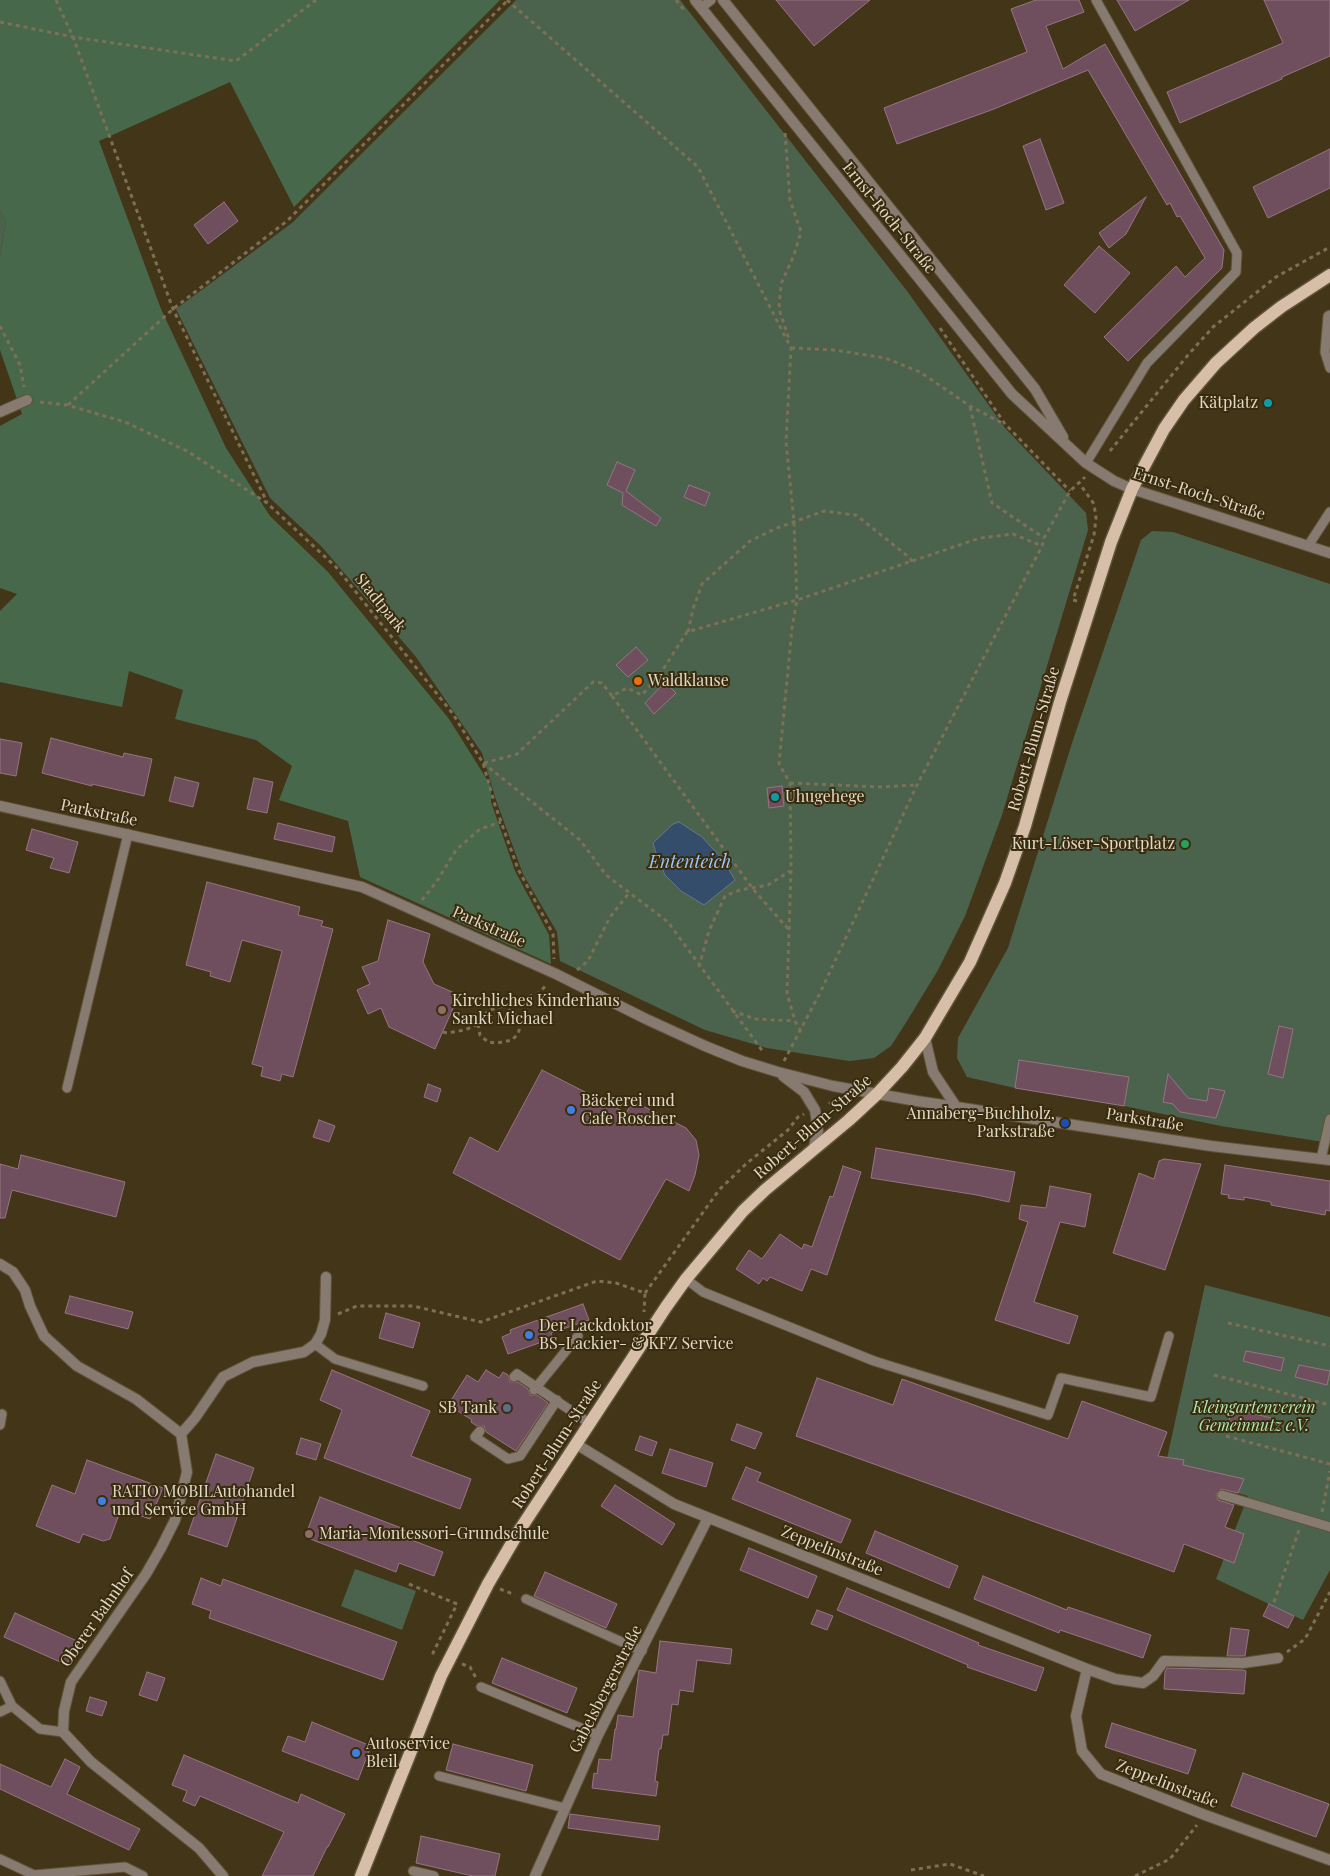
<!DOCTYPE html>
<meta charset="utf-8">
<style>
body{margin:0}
canvas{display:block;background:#433518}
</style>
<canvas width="1330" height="1876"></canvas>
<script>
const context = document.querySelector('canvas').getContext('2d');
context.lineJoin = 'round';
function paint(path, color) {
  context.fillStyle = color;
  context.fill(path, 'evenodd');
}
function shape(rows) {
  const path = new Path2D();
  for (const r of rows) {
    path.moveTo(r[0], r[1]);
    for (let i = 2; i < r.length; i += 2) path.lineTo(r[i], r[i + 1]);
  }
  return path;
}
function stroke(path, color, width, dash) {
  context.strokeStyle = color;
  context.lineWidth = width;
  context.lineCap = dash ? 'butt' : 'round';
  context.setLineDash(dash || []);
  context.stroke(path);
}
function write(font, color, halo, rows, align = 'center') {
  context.font = font + ' "Playfair Display",serif';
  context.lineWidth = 4;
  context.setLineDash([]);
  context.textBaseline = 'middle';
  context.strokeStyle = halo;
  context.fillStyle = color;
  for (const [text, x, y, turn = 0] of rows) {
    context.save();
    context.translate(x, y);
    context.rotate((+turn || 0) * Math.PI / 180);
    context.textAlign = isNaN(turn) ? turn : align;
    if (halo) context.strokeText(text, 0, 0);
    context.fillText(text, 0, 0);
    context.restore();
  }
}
paint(shape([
 [516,0,680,0,907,291,1005,428,1086,513,1088,530,1002,815,965,916,938,970,907,1021,891,1046,874,1058,849,1061,767,1048,705,1030,560,961,557,932,523,874,496,800,482,753,416,657,322,547,270,498,176,309,292,223],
 [0,210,6,222,0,256],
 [1152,531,1173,532,1330,584,1330,1143,1221,1126,1124,1106,1015,1088,967,1077,957,1058,958,1038,1008,948,1073,740,1141,540],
 [1205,1285,1330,1317,1330,1570,1303,1620,1216,1579,1248,1496,1164,1472],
 [355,1569,416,1591,402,1630,341,1606]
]), '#4b634d');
paint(shape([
 [0,0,500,0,294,207,230,82,99,141,161,309,226,448,270,516,328,572,449,719,491,786,491,802,515,871,549,935,551,964,360,877,348,821,279,800,292,766,256,740,175,719,183,690,129,671,122,707,0,682,0,611,17,594,0,588,0,426,22,414,0,350,0,256,6,222,0,210]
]), '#48684c');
const water = shape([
 [679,822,702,837,723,860,735,880,704,905,681,891,665,875,656,853,653,843,673,824,679,822]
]);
paint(water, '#344d6b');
stroke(water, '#687787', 1);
const building = shape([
 [776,0,870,0,814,46,776,0],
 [1036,0,1079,0,1084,12,1046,26,1063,69,1105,44,1224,250,1222,268,1128,361,1104,337,1176,266,1185,277,1205,258,1180,216,1177,217,1170,203,1167,205,1088,70,994,109,897,144,884,108,1027,52,1011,9,1036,0],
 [1117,0,1189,0,1135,31,1117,0],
 [1264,0,1330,0,1330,56,1282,77,1282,79,1180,123,1167,92,1283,43,1264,0],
 [1040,139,1064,203,1046,210,1023,146,1040,139],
 [1330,149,1330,188,1268,218,1253,187,1330,149],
 [1146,197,1126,234,1109,248,1099,233,1146,197],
 [224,202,238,221,208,244,194,225,224,202],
 [1099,246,1130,273,1095,313,1064,285,1099,246],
 [617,462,635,470,626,491,661,518,656,526,622,505,623,493,607,485,617,462],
 [689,485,710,493,705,506,684,497,689,485],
 [636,647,648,660,628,677,616,665,636,647],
 [665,682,676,693,654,714,645,703,665,682],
 [51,738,123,757,124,753,152,759,144,796,92,784,92,786,42,773,51,738],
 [0,739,22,743,16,776,0,773,0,739],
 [175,777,199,783,193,807,169,801,175,777],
 [254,778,273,782,267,813,247,809,254,778],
 [782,786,784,806,769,808,767,788,782,786],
 [278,823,335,837,332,852,274,839,278,823],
 [32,829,78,842,69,873,50,868,54,858,26,850,32,829],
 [207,882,300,907,298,915,323,921,321,926,333,929,293,1077,282,1074,280,1081,261,1076,263,1067,252,1064,282,951,242,940,230,982,210,976,211,972,186,965,207,882],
 [388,920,430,934,423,962,434,984,459,995,435,1049,389,1027,381,1008,368,1014,357,990,370,984,362,967,378,961,388,920],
 [1279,1026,1293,1029,1283,1078,1268,1074,1279,1026],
 [1019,1060,1129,1077,1124,1106,1015,1088,1019,1060],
 [542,1070,626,1113,633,1101,686,1128,696,1140,699,1155,695,1175,689,1191,666,1179,620,1260,453,1173,470,1137,498,1152,542,1070],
 [1168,1074,1188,1098,1207,1101,1209,1088,1225,1091,1216,1118,1180,1112,1173,1104,1163,1102,1168,1074],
 [428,1084,441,1089,437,1102,424,1097,428,1084],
 [319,1120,335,1126,329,1142,313,1137,319,1120],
 [876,1148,1015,1172,1009,1202,977,1195,871,1178,876,1148],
 [21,1155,125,1182,116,1217,12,1190,5,1218,0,1218,0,1164,18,1169,21,1155],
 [1164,1159,1201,1164,1165,1270,1113,1253,1139,1173,1154,1179,1159,1161,1164,1159],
 [1225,1165,1330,1181,1330,1211,1326,1210,1325,1215,1271,1205,1271,1202,1244,1197,1244,1200,1228,1198,1229,1195,1221,1194,1225,1165],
 [843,1166,861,1172,827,1275,811,1269,802,1291,770,1277,767,1281,763,1278,759,1284,736,1269,749,1250,762,1259,780,1234,802,1249,804,1244,812,1247,830,1196,833,1197,843,1166],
 [1050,1186,1091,1194,1085,1227,1060,1222,1034,1302,1078,1316,1069,1344,995,1320,1028,1222,1019,1219,1021,1205,1046,1208,1050,1186],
 [70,1296,133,1312,128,1329,65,1313,70,1296],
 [583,1304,589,1320,551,1333,553,1338,508,1354,502,1337,511,1333,510,1330,583,1304],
 [386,1313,420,1323,413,1348,379,1338,386,1313],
 [1246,1351,1284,1358,1281,1371,1243,1361,1246,1351],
 [1299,1365,1330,1371,1327,1385,1295,1377,1299,1365],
 [332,1370,430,1411,411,1456,471,1479,460,1509,324,1458,342,1410,320,1400,332,1370],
 [486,1370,499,1378,503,1372,508,1375,510,1382,518,1382,528,1389,530,1395,537,1395,548,1403,516,1451,486,1432,484,1426,477,1426,471,1422,472,1420,448,1405,467,1375,478,1382,486,1370],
 [817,1378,893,1405,902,1379,1068,1439,1082,1401,1167,1432,1158,1456,1184,1460,1183,1465,1244,1479,1238,1493,1221,1489,1216,1494,1218,1500,1234,1505,1225,1527,1244,1534,1234,1563,1184,1544,1174,1572,796,1436,817,1378],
 [1231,1408,1271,1418,1268,1429,1229,1421,1231,1408],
 [737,1424,762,1433,755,1449,731,1440,737,1424],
 [640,1436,657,1442,652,1456,635,1450,640,1436],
 [301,1438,321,1444,316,1460,296,1454,301,1438],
 [670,1449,713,1463,706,1487,662,1473,670,1449],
 [216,1454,254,1468,227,1547,188,1534,216,1454],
 [87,1460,163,1488,150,1519,121,1509,110,1539,103,1541,83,1534,79,1543,36,1526,52,1485,75,1494,87,1460],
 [746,1467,761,1473,757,1481,851,1520,841,1543,732,1499,746,1467],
 [615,1485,675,1524,662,1545,601,1506,615,1485],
 [320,1497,404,1529,401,1536,443,1552,434,1576,399,1563,396,1572,305,1537,320,1497],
 [875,1531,958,1566,949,1588,866,1553,875,1531],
 [749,1548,817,1576,808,1598,740,1570,749,1548],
 [545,1572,617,1604,606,1628,534,1596,545,1572],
 [983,1576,1067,1610,1068,1607,1151,1635,1143,1658,1060,1630,1059,1633,974,1599,983,1576],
 [201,1578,221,1586,223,1579,397,1642,383,1680,209,1618,211,1611,192,1604,201,1578],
 [847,1588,979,1643,978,1645,1044,1668,1036,1691,967,1667,968,1665,837,1610,847,1588],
 [1269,1604,1294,1616,1288,1628,1263,1616,1269,1604],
 [817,1610,833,1616,827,1630,811,1624,817,1610],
 [15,1613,77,1641,67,1665,4,1637,15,1613],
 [1231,1628,1249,1630,1245,1656,1227,1656,1231,1628],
 [660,1641,732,1649,730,1664,697,1660,693,1692,680,1690,678,1705,672,1704,668,1735,663,1735,661,1749,659,1749,655,1781,658,1782,656,1796,592,1788,594,1773,597,1774,599,1759,611,1760,615,1729,616,1729,618,1715,633,1717,639,1670,656,1673,660,1641],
 [502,1658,577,1688,567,1713,492,1683,502,1658],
 [1167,1668,1243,1670,1246,1671,1244,1694,1164,1689,1165,1672,1167,1668],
 [147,1672,165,1678,157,1701,139,1695,147,1672],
 [90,1697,107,1702,102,1716,86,1711,90,1697],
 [312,1722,371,1746,358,1780,282,1751,288,1736,305,1742,312,1722],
 [1112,1723,1196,1750,1188,1774,1105,1747,1112,1723],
 [453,1744,533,1765,526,1791,446,1770,453,1744],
 [184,1755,298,1803,301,1794,345,1814,328,1847,327,1847,313,1876,262,1876,284,1832,200,1796,195,1806,183,1801,187,1791,172,1785,184,1755],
 [65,1759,80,1767,67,1794,140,1829,129,1850,0,1789,0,1764,51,1787,65,1759],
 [1243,1773,1329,1804,1316,1837,1231,1806,1243,1773],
 [570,1814,660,1826,658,1840,568,1828,570,1814],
 [421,1836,500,1854,495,1876,473,1876,416,1863,421,1836]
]);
paint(building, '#6f4f5e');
stroke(building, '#967483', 1);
const lane = shape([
 [701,8,711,0],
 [1330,315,1328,316,1325,352,1330,368],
 [1086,463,1147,363,1236,272,1237,253,1096,0],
 [1308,546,1330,512],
 [67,1088,128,834],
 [1321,1159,1330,1119],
 [686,1279,703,1292,874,1361,1048,1415,1061,1378,1151,1397,1169,1336],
 [315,1344,335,1359,423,1386],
 [514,1377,517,1374,589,1423],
 [534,1390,578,1336],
 [0,1425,2,1414],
 [480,1431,475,1437,508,1459,520,1456,557,1400],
 [1222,1495,1330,1527],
 [526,1599,642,1651],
 [0,1681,12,1706,40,1729,63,1732],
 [481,1687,598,1735],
 [0,1712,12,1706],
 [439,1776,565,1808],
 [0,1859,34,1875,125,1867,143,1876],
 [413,1871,434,1876]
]);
const street = shape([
 [695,0,1012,394,1086,463,1114,481,1132,489,1330,553],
 [723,0,1035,389,1063,437],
 [0,412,27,400],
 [0,806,362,887,556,974,646,1019,705,1046,742,1061,778,1072,833,1086,917,1101,1211,1146,1330,1160],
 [925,1038,933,1072,955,1105],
 [783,1076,804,1092,815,1110,818,1131,813,1150],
 [0,1264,13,1272,25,1290,30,1306,44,1336,77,1366,136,1399,181,1434,187,1472,175,1520,161,1548,146,1574,71,1682,64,1711,63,1732,91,1762,199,1848,223,1876],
 [181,1434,195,1418,223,1377,253,1362,304,1352,315,1344,321,1334,325,1320,326,1277],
 [576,1444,674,1504,1087,1669,1076,1716,1082,1751,1101,1774,1205,1815,1330,1860],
 [1087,1669,1115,1679,1143,1683,1153,1676,1164,1661,1243,1663,1278,1658],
 [535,1876,598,1735,708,1518]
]);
const primary = shape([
 [361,1876,441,1676,488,1584,519,1531,666,1307,686,1279,743,1211,765,1190,849,1120,877,1094,902,1067,925,1038,970,962,1005,883,1025,826,1060,702,1111,542,1132,489,1164,429,1184,400,1216,363,1254,328,1281,307,1330,275]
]);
stroke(lane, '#5f5338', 11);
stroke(street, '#5f5338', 12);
stroke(primary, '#5f5338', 15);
stroke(shape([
 [56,0,73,37,173,309,267,502],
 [507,0,698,167,791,348,786,442,794,522,797,600,792,628,779,764,790,783,791,871,787,993,795,1021,800,1030],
 [676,0,684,10],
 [0,22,73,37,236,61,316,0],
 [785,133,790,200,801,232,794,255,781,284,779,309,789,339],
 [0,326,20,365,24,387],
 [940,328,1005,424,1070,491],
 [791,348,834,350,885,358,920,372,970,406,1004,424],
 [40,402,67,405,125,422,187,451,267,503,336,567,453,714,483,763,495,805,518,869,553,934,554,959],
 [68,405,173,309,287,221,508,0],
 [970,407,992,503,1044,538],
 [1110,451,1188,355,1213,327,1276,277,1330,247],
 [1077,601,1073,600,1094,535,1096,518,1094,504,1079,483],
 [688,632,693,609,702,584,750,541,777,528,824,511,856,515,910,558,912,562],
 [612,696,753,889,789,930],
 [483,763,580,840,606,875,668,922,764,1053],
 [484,763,517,754,593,682,602,683,612,696,627,688,642,695,660,674,687,632,797,600,980,538,1013,534,1042,546],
 [790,783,882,787,916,785],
 [422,900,437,881,456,850,480,829,501,822],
 [699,967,709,931,725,896,740,890,768,885,790,871],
 [577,970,588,961,610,917,629,893],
 [732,1011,756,1019,795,1021],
 [478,1024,480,1035,488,1042,497,1043,512,1040,518,1034,520,1027,516,1015,503,1006],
 [443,1032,447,1033,465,1030,478,1024,488,1011,539,993,547,984],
 [784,1061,820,993,917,785,1042,546,1044,538,1070,491,1085,477],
 [829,1102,838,1110],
 [645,1293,719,1190,747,1163,788,1130,798,1117,804,1114],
 [338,1314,357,1306,413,1306,481,1322,597,1281,616,1283,645,1293,644,1312],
 [1228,1323,1330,1346],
 [1214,1375,1330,1405],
 [1226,1436,1330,1464],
 [1322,1512,1330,1471],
 [409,1584,457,1604,433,1653,437,1654],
 [500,1589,515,1595],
 [1274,1602,1299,1530],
 [1287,1652,1305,1639,1330,1592],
 [462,1664,470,1667,476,1678],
 [911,1870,950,1864,984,1876],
 [1135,1876,1170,1859,1197,1825]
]), '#7c7057', 3, [4, 4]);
stroke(lane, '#877b71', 9);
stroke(street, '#877b71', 10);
stroke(primary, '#d7bea8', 12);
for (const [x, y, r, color] of [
 [1268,403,5,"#0f9aa8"],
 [638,681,5,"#e8710a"],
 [775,797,5,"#0f9aa8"],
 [1185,844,5,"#2e9e5b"],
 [442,1010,5,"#8d6e63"],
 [571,1110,5,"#3f7fe0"],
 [1065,1123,5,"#1a4fb4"],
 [529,1335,5,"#3f7fe0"],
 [507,1408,5,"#5c6f8a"],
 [102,1501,5,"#3f7fe0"],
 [309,1534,5,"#8d6e63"],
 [356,1753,5,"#3f7fe0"]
]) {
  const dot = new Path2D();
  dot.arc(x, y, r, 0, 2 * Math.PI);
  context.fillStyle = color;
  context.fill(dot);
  stroke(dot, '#392b0d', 2);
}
write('16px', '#e1d9c8', '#392b0d', [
 ["Ernst-Roch-Straße",889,218,51],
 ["Ernst-Roch-Straße",1199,494,18],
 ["Stadtpark",380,603,51],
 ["Robert-Blum-Straße",1034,739,-74],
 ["Parkstraße",99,813,12],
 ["Parkstraße",489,927,24],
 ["Parkstraße",1145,1120,9],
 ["Robert-Blum-Straße",813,1127,-41],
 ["Robert-Blum-Straße",557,1444,-57],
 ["Zeppelinstraße",832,1551,22],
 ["Oberer Bahnhof",97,1618,-55],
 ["Gabelsbergerstraße",606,1689,-63],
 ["Zeppelinstraße",1167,1784,21]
]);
write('16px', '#e1d9c8', '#392b0d', [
 ["Kätplatz",1258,403,"right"],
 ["Waldklause",648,681],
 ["Uhugehege",785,797],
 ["Kurt-Löser-Sportplatz",1175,844,"right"],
 ["Kirchliches Kinderhaus",452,1001],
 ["Sankt Michael",452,1019],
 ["Bäckerei und",581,1101],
 ["Cafe Roscher",581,1119],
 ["Annaberg-Buchholz,",1055,1114,"right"],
 ["Parkstraße",1055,1132,"right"],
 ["Der Lackdoktor",539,1326],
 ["BS-Lackier- & KFZ Service",539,1344],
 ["SB Tank",497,1408,"right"],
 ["RATIO MOBILAutohandel",112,1492],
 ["und Service GmbH",112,1510],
 ["Maria-Montessori-Grundschule",319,1534],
 ["Autoservice",366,1744],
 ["Bleil",366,1762]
], 'left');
write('italic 16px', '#b0e7b6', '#392b0d', [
 ["Kleingartenverein",1254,1408],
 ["Gemeinnutz e.V.",1254,1426]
]);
write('italic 18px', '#99c5fa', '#392b0d', [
 ["Ententeich",690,862]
]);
</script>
